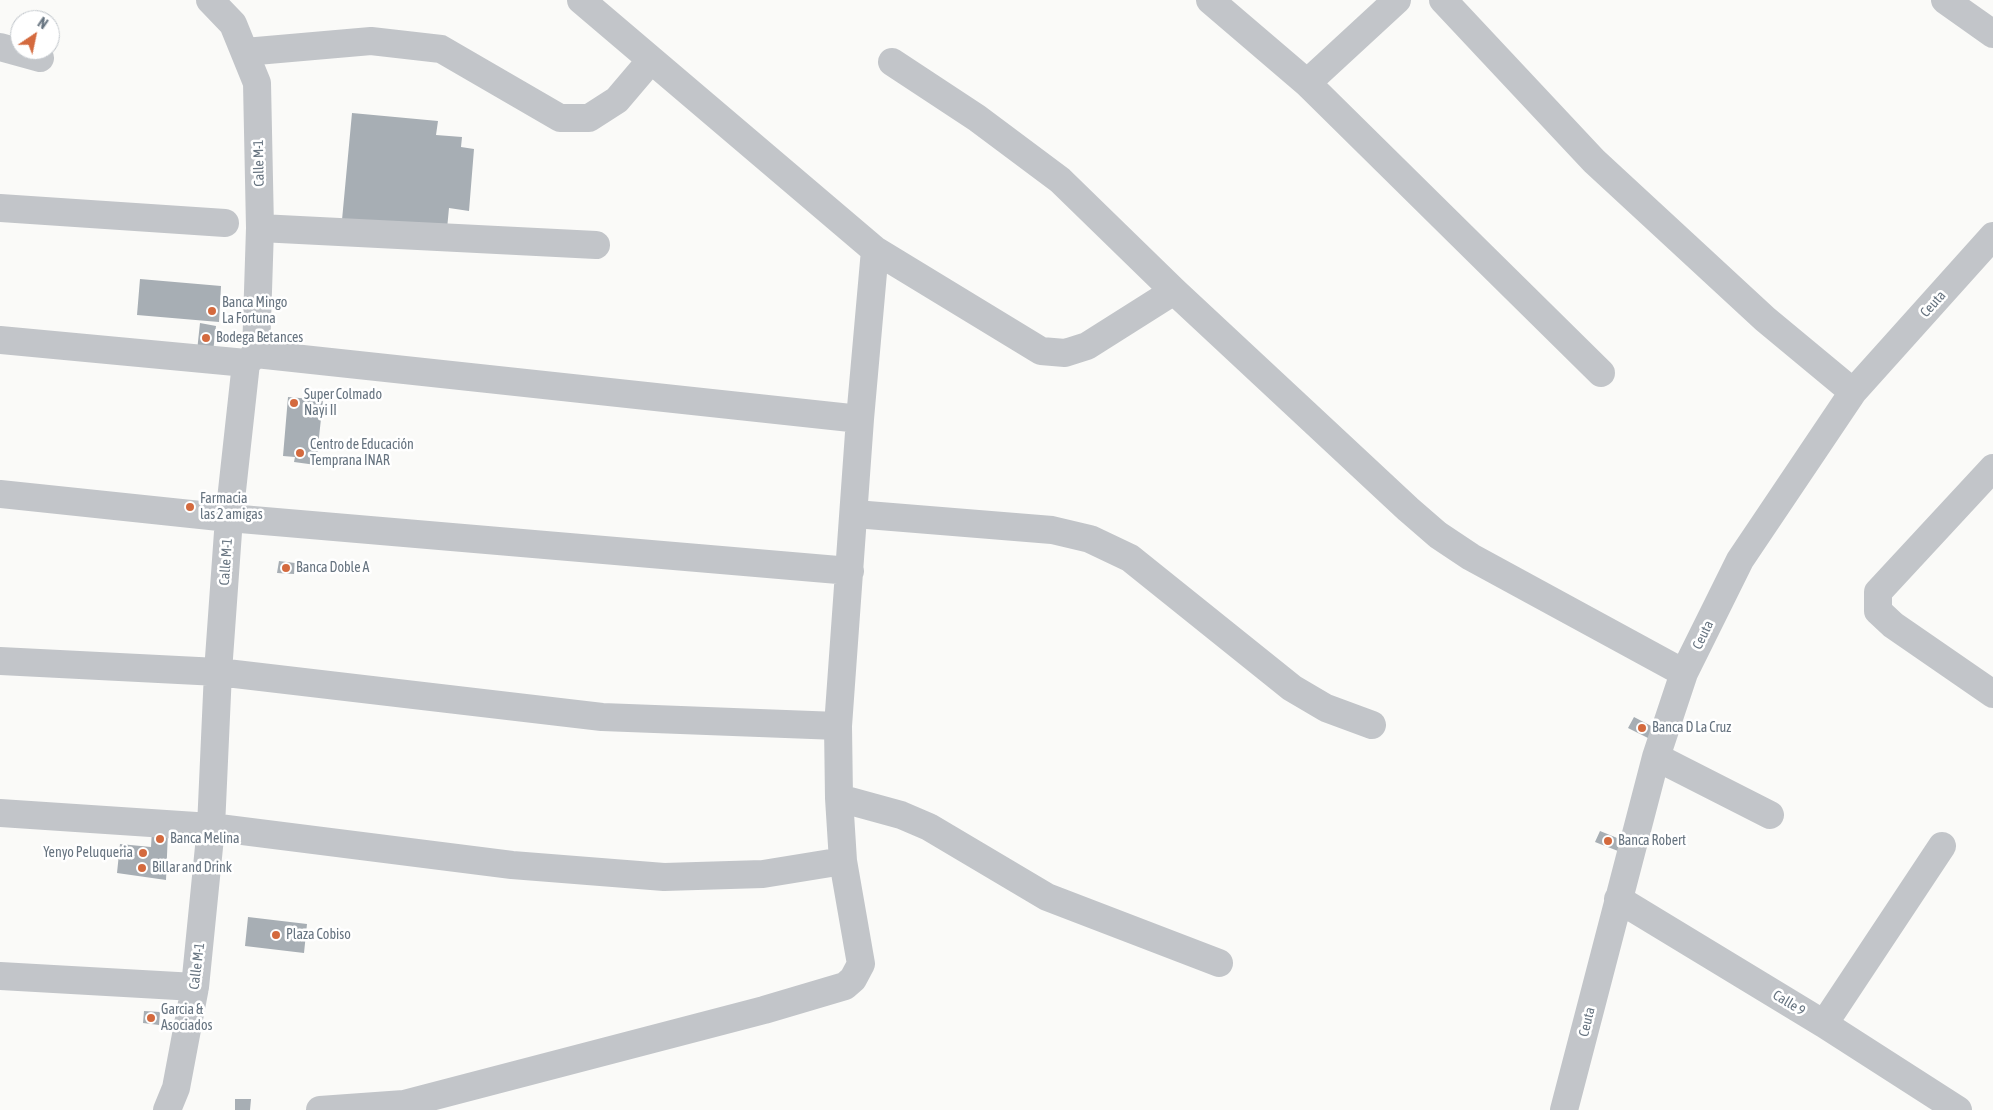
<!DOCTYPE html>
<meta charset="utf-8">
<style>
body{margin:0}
#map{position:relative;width:1993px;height:1110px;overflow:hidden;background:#fafaf8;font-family:"Asap Condensed",sans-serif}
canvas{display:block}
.north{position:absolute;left:10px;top:10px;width:50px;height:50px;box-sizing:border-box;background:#fff;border:1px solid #c2c7cc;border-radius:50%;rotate:34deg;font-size:14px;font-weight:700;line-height:20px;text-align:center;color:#677480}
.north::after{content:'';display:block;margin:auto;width:18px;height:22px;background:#d46a3e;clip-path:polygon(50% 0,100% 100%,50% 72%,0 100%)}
</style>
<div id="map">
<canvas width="1993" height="1110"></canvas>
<div class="north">N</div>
</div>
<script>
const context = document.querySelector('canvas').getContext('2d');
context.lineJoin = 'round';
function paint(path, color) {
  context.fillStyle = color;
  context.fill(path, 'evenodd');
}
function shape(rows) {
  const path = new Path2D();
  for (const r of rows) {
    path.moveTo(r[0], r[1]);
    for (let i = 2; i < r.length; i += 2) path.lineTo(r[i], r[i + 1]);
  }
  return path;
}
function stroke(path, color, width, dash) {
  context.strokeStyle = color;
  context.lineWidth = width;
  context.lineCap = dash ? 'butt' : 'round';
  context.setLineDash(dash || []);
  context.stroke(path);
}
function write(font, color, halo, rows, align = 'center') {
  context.font = font + ' "Asap Condensed",sans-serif';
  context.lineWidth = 5;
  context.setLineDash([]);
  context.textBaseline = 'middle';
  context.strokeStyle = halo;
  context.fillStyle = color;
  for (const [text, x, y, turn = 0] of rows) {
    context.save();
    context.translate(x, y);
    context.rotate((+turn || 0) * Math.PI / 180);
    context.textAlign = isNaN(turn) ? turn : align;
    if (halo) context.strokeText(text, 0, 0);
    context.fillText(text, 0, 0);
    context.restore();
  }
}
paint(shape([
 [352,113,438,121,436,135,462,137,461,147,474,149,469,211,449,208,447,229,342,220],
 [140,279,221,286,219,322,137,315],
 [200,323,216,326,213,352,197,351],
 [288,397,323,400,316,465,294,462,295,457,283,456],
 [279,561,295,563,294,574,277,573],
 [1634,717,1655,728,1650,739,1628,728],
 [152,830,168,831,166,880,117,873,120,844,151,847],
 [1600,831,1622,840,1618,851,1595,842],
 [248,917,307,924,304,953,245,946],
 [144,1011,160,1012,159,1025,143,1023],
 [235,1099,251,1099,250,1110,235,1110]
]), '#a7aeb4');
stroke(shape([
 [1210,0,1307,83,1601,373],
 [1443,0,1594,161,1765,319,1853,392],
 [1945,0,1993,34],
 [0,47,40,58],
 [245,52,371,41,441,49,560,118,589,118,617,100,651,60],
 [892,62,977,118,1060,180,1174,291,1408,509,1438,535,1471,557,1684,673],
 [1307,83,1397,0],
 [0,208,225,223],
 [260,228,596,245],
 [875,250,1041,351,1065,353,1087,346,1174,291],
 [0,340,246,363],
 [256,354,860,419],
 [1993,468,1878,592,1878,611,1893,625,1993,694],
 [0,494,229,518,850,571],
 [855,514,1052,530,1090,539,1130,558,1292,688,1326,708,1372,725],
 [0,661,218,672,602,717,838,726],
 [1656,757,1770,815],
 [839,798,901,815,929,827,1047,897,1219,963],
 [0,813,211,827,512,865,664,877,763,874,843,861],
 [1618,899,1824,1024,1958,1110],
 [0,976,195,987],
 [1824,1024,1942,846],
 [167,1110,176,1088,195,987,211,827,218,672,229,518,246,363,256,354,260,228,257,83,233,24,210,0],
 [320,1110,404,1104,764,1010,845,986,853,979,861,964,843,861,839,798,838,726,860,419,875,250,581,0],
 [1564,1110,1656,757,1684,673,1740,560,1853,392,1993,236]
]), '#c2c5c9', 28);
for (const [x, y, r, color] of [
 [212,311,5,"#d46a3e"],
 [206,338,5,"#d46a3e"],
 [294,403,5,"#d46a3e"],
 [300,453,5,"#d46a3e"],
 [190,507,5,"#d46a3e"],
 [286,568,5,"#d46a3e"],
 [1642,728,5,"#d46a3e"],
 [160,839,5,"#d46a3e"],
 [1608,841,5,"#d46a3e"],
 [143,853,5,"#d46a3e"],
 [142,868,5,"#d46a3e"],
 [276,935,5,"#d46a3e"],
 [151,1018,5,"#d46a3e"]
]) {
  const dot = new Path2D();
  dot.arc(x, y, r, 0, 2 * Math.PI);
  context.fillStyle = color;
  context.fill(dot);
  stroke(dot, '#fff', 2);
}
write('14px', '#677480', '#fff', [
 ["Calle M-1",259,163,-91],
 ["Ceuta",1933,304,-48],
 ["Calle M-1",226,562,-86],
 ["Ceuta",1703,635,-64],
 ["Calle M-1",197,966,-83],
 ["Calle 9",1789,1003,31],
 ["Ceuta",1587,1022,-76]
]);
write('14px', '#677480', '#fff', [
 ["Banca Mingo",222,303],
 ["La Fortuna",222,319],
 ["Bodega Betances",216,338],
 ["Super Colmado",304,395],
 ["Nayi II",304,411],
 ["Centro de Educación",310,445],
 ["Temprana INAR",310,461],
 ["Farmacia",200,499],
 ["las 2 amigas",200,515],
 ["Banca Doble A",296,568],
 ["Banca D La Cruz",1652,728],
 ["Banca Melina",170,839],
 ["Banca Robert",1618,841],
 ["Yenyo Peluqueria",133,853,"right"],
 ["Billar and Drink",152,868],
 ["Plaza Cobiso",286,935],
 ["Garcia &",161,1010],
 ["Asociados",161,1026]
], 'left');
</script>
